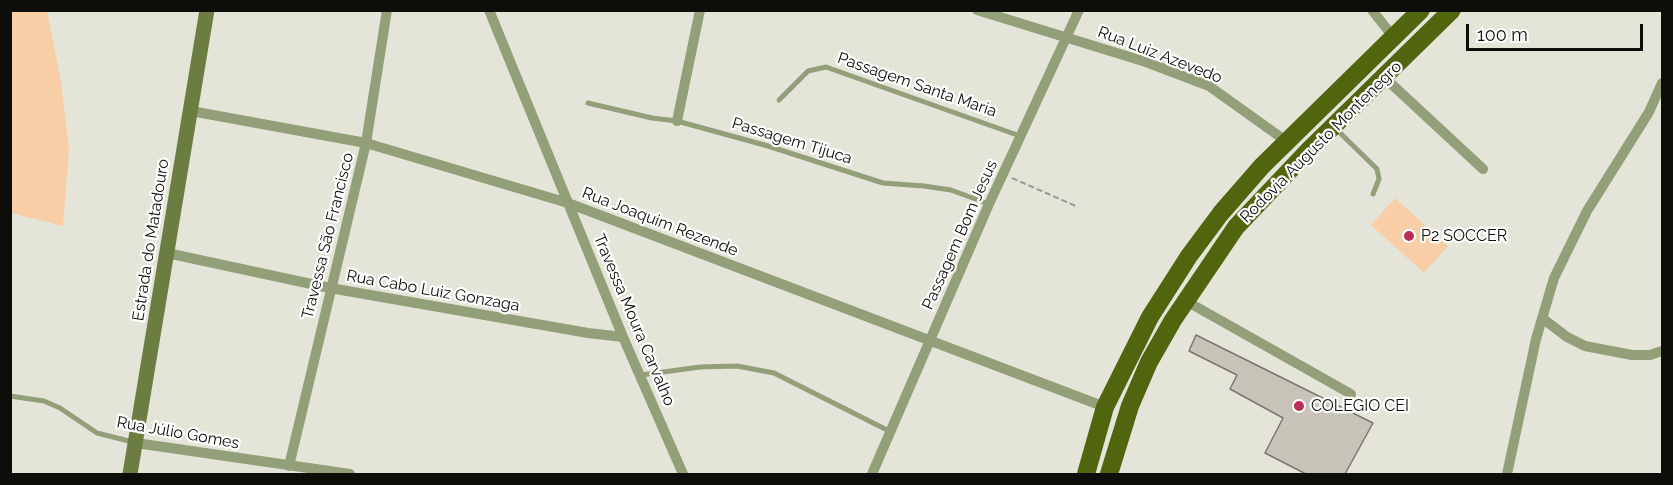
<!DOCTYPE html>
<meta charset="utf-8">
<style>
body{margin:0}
#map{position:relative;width:1673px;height:485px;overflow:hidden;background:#e5e4d9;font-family:Raleway,sans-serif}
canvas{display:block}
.frame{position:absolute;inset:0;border:12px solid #0d0d09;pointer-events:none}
.scale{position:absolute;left:1466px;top:24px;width:177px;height:27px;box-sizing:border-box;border:3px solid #0d0d09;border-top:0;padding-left:8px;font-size:18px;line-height:21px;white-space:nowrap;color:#0d0d09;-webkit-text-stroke:4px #fff;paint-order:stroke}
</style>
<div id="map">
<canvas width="1673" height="485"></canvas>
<div class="frame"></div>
<div class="scale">100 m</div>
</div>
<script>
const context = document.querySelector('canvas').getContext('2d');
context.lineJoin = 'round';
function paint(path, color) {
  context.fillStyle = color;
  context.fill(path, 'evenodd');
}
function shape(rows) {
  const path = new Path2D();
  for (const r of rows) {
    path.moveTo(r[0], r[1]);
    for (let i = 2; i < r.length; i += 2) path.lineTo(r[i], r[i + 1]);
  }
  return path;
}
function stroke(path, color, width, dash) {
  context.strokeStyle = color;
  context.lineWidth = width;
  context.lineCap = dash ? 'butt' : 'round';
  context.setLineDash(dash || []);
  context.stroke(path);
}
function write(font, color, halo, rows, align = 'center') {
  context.font = font + ' Raleway,sans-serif';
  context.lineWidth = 4.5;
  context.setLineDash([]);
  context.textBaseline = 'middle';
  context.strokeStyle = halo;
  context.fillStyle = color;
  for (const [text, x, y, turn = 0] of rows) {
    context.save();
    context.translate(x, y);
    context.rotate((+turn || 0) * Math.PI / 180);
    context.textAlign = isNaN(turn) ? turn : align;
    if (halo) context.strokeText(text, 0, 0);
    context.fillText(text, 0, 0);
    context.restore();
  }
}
paint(shape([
 [10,11,47,11,61,82,69,150,63,226,11,213],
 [1395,198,1448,246,1424,273,1371,225]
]), '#f7cea6');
const building = shape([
 [1196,335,1373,423,1345,474,1306,474,1265,453,1283,418,1230,389,1237,375,1189,351,1196,335]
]);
paint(building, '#c8c3b9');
stroke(building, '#7c776e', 1.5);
stroke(shape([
 [1012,178,1078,207]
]), '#9c9b92', 2, [6, 3]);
stroke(shape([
 [779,100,808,71,826,67,1020,136],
 [588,103,652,118,677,121,768,146,883,183,924,186,951,190,989,204],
 [1335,128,1377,169,1379,179,1373,194],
 [641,375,700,367,737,366,774,373,891,432],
 [10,396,44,401,60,408,97,433,133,442]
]), '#929f78', 5);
stroke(shape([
 [489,10,623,337,683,474],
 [977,10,1146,62,1209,86,1286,141],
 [1372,10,1394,38],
 [1385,78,1483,169],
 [191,111,366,143,568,203,1105,407],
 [677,121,700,10],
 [167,253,330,288,588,333,623,337],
 [1186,301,1351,394],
 [1542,318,1567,337,1585,346,1632,355,1650,355,1662,351],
 [136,443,350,474],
 [289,466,366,143,387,10],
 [872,474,989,204,1079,10],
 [1507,474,1536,339,1554,278,1587,211,1649,112,1662,83]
]), '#929f78', 10);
stroke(shape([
 [130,474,207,10]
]), '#6c7d41', 15);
stroke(shape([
 [1086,474,1105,407,1150,317,1189,256,1221,213,1262,166,1421,10],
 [1109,474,1130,406,1149,362,1173,320,1236,227,1309,150,1452,10]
]), '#51640e', 18);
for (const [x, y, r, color] of [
 [1409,236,6,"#bb2c57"],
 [1299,406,6,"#bb2c57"]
]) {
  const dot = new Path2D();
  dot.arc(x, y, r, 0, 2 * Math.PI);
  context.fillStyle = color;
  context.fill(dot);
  stroke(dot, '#fff', 2);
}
write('16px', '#0d0d09', '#fff', [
 ["Rua Luiz Azevedo",1160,55,21],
 ["Passagem Santa Maria",917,85,19],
 ["Passagem Tijuca",792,141,17],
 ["Rodovia Augusto Montenegro",1321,142,-45],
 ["Rua Joaquim Rezende",660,222,21],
 ["Passagem Bom Jesus",960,235,-66],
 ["Travessa São Francisco",328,236,-76],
 ["Estrada do Matadouro",151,240,-81],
 ["Rua Cabo Luiz Gonzaga",433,291,10],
 ["Travessa Moura Carvalho",634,320,67],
 ["Rua Júlio Gomes",178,433,10]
]);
write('16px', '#0d0d09', '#fff', [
 ["P2 SOCCER",1421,236],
 ["COLEGIO CEI",1311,406]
], 'left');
</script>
